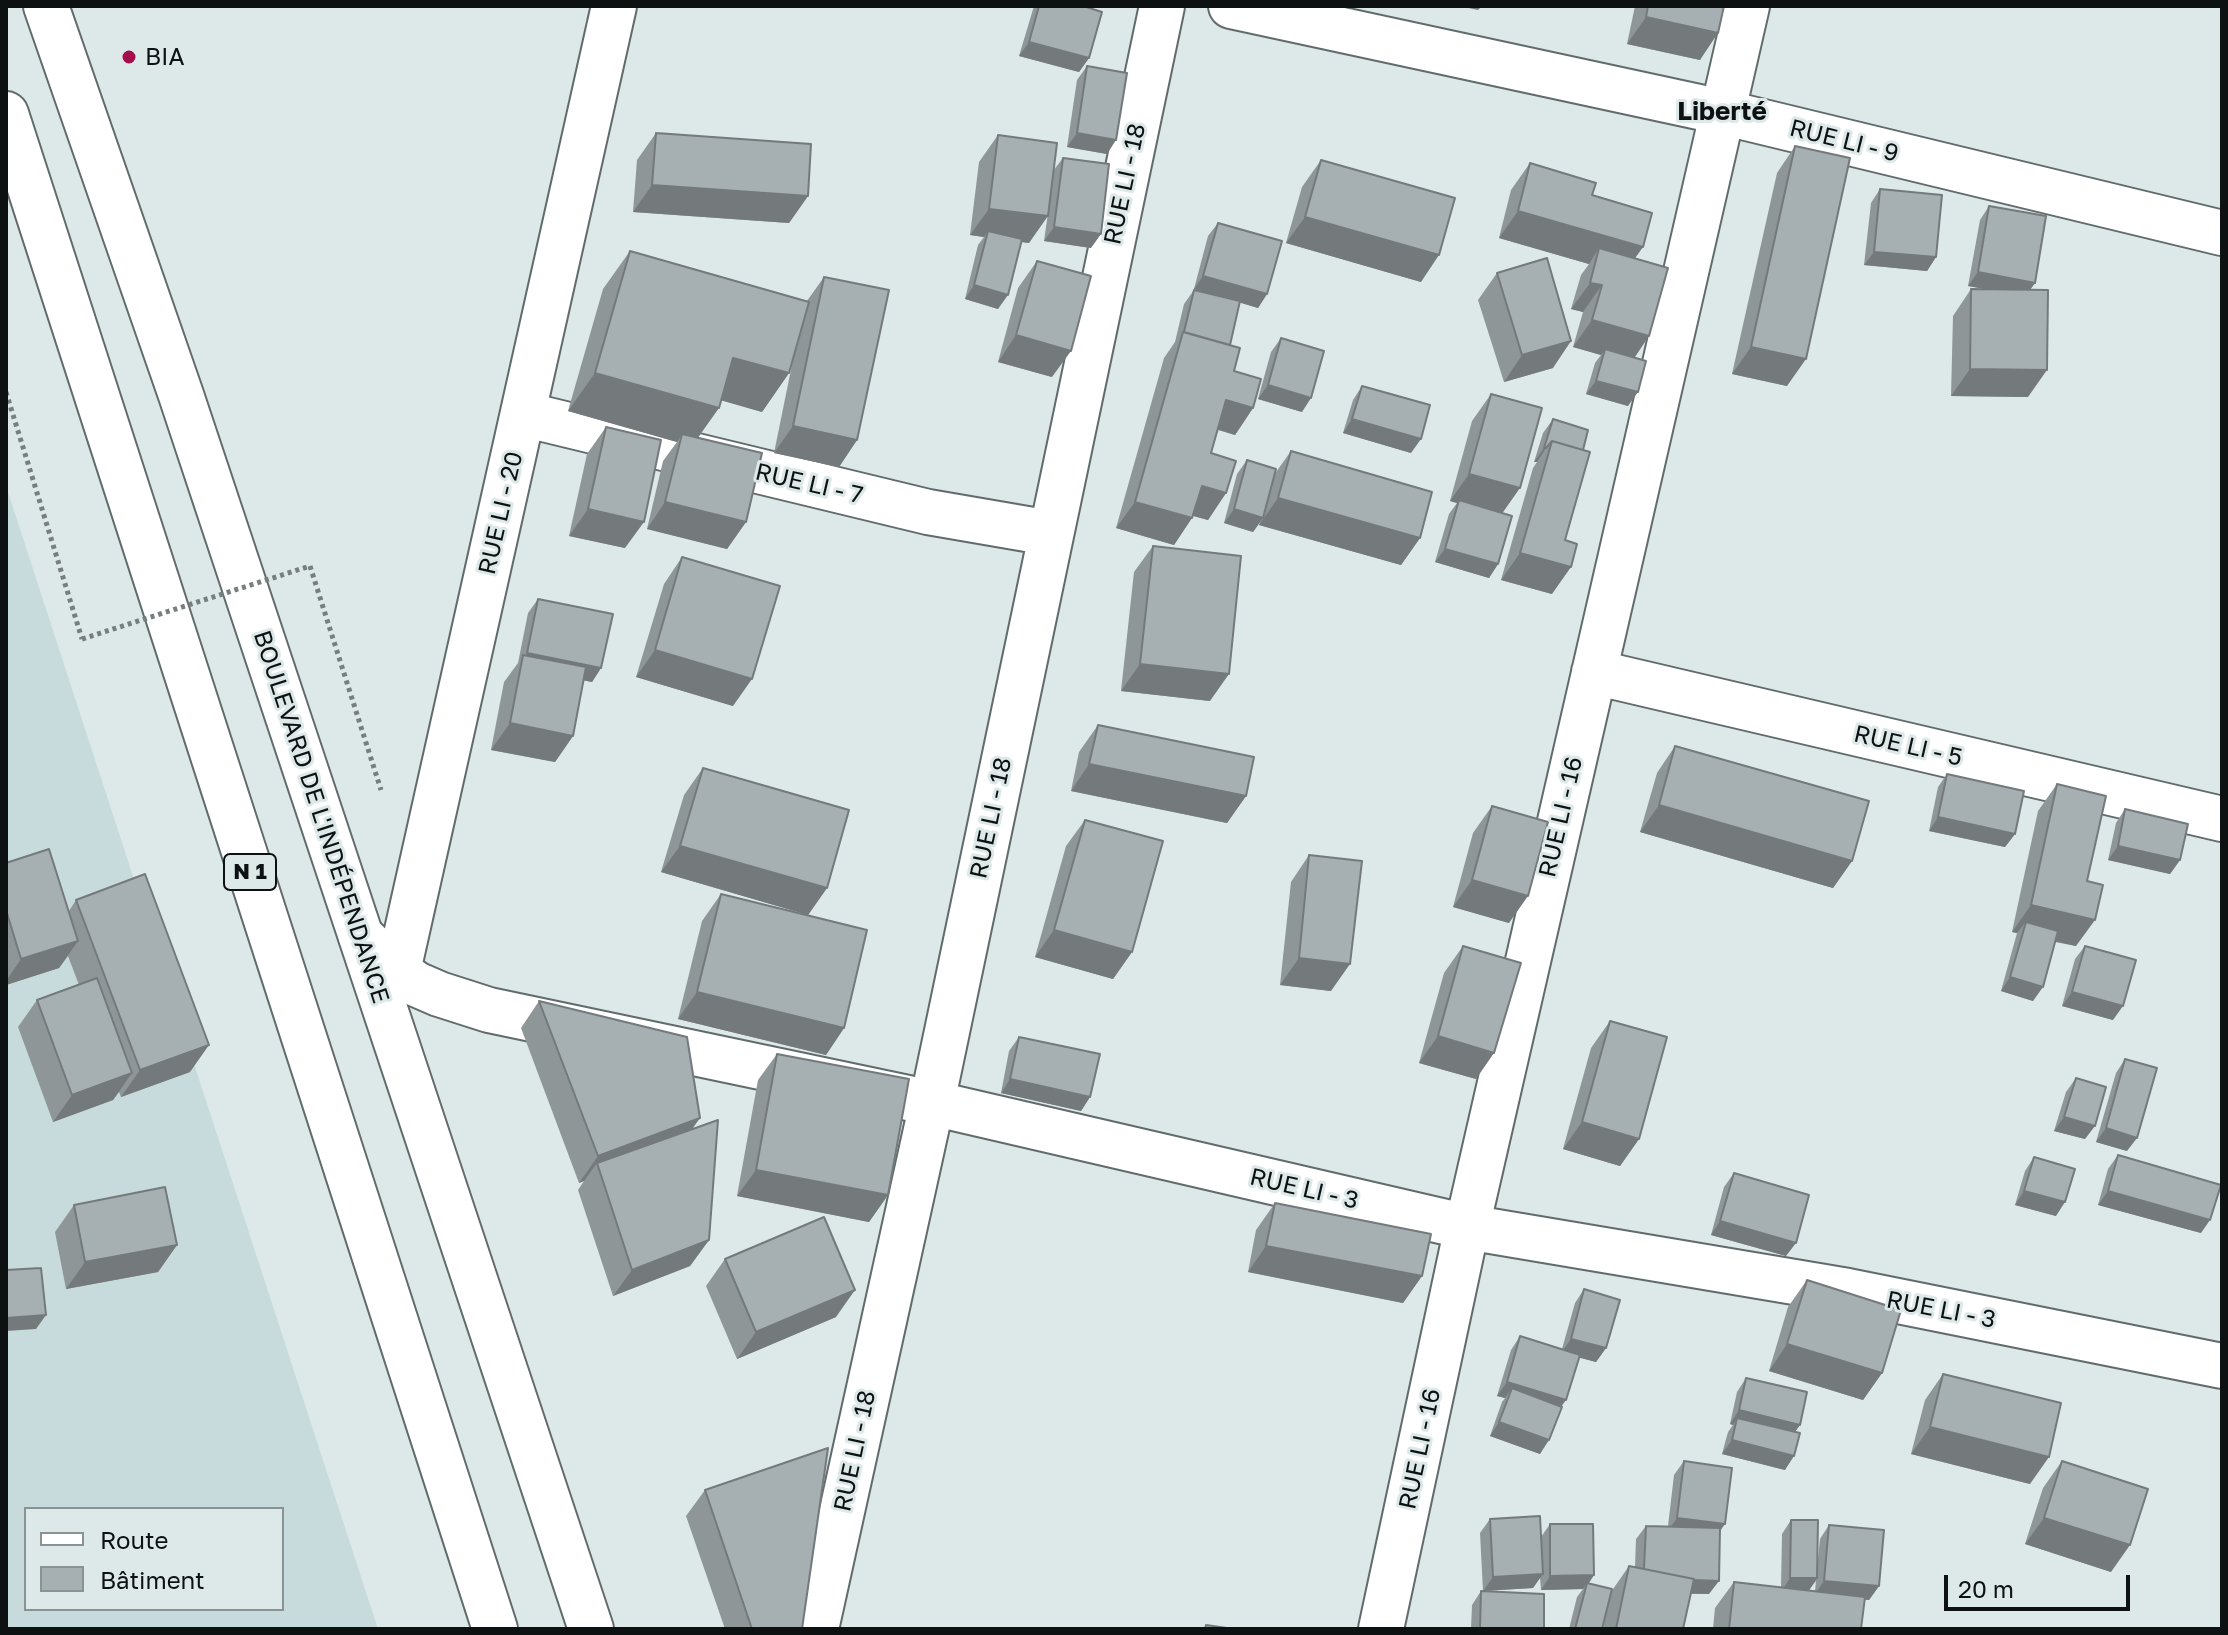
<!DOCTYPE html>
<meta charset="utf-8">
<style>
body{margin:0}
#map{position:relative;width:2228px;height:1635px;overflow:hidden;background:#dde8e9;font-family:"Golos Text",sans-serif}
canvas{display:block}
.frame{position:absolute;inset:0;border:8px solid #0d1111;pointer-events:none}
.legend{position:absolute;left:24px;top:1507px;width:260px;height:104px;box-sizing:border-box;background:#dde8e9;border:2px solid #8a9293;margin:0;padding:10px 14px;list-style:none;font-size:24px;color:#0d1111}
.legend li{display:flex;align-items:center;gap:16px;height:40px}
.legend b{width:40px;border:2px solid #8a9293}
.scale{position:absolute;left:1944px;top:1575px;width:186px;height:36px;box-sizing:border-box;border:4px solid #0d1111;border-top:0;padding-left:10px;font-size:24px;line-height:28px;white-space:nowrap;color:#0d1111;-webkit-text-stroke:6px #dde8e9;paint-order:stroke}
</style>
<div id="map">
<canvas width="2228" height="1635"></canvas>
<div class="frame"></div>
<ul class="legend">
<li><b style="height:10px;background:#fff"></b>Route</li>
<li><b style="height:22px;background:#a6afb1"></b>Bâtiment</li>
</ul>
<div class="scale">20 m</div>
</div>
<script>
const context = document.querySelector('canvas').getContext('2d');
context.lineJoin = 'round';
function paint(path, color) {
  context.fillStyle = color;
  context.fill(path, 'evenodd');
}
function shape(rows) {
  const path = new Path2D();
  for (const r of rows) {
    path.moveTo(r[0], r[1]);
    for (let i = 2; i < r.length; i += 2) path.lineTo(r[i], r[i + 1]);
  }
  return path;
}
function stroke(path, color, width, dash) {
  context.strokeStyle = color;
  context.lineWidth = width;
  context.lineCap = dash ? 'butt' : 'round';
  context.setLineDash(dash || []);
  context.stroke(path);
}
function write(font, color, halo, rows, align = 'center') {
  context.font = font + ' "Golos Text",sans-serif';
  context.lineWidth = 6;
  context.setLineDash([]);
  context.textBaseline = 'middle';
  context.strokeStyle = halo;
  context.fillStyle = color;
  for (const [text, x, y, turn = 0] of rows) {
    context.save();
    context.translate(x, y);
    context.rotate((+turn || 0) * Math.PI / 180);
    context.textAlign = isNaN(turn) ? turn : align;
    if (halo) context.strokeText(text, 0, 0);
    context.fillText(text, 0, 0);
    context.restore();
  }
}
paint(shape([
 [6,486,378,1629,6,1629],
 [26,1509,282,1509,282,1609,26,1609]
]), '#c7dbdd');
const street = shape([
 [1231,6,1722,112,2222,233],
 [523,414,928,512,1050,533],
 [1594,672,2222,819],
 [361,936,398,971,416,984,439,994,489,1010,932,1103,1467,1227,1848,1291,2222,1366],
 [398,971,614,6],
 [816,1629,932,1103,1162,6],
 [1381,1629,1467,1227,1747,6]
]);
const primary = shape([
 [46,6,181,395,591,1629],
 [6,114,495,1629]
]);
stroke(street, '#626b6c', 48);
stroke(primary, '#626b6c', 48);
stroke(shape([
 [6,392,82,639],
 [310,566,381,790]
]), '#767e7e', 5, [4, 4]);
stroke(street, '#fff', 44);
stroke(primary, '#fff', 44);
stroke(shape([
 [82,639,310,566]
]), '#767e7e', 5, [4, 4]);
paint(shape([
 [1034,6,1083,6,1089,58,1079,72,1019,56],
 [1635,6,1724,6,1700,60,1627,44],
 [1087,66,1107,154,1067,147,1077,80],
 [656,133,808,196,789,223,633,212,637,160],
 [998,135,1053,171,1063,158,1091,248,1044,241,1049,206,1029,243,1021,242,998,309,965,299,978,245,984,237,970,235,979,162],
 [1795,146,1787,386,1732,374,1777,173],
 [1321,160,1421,282,1286,243,1302,187],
 [1530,163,1592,195,1635,258,1634,358,1628,406,1586,394,1595,363,1601,355,1573,347,1583,312,1571,309,1581,275,1589,264,1499,238,1511,190],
 [1880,189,1936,257,1927,271,1864,265,1871,203],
 [1989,206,2035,283,2030,290,2028,397,1951,396,1953,316,1971,289,1985,289,1968,286,1980,220],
 [1218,223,1267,294,1258,308,1239,302,1230,345,1234,371,1253,408,1235,435,1218,430,1211,453,1226,493,1208,520,1193,516,1174,545,1116,528,1164,358,1175,342,1184,304,1194,290,1210,294,1194,289,1208,236],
 [630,251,807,301,824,277,857,440,839,467,774,453,795,350,789,373,762,412,721,400,698,438,746,522,727,549,647,529,663,461,677,442,568,411,603,289],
 [1037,261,1052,377,998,362,1018,288],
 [1497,273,1553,368,1504,382,1478,300],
 [1281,338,1302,412,1258,399,1271,352],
 [1362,386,1411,453,1343,433,1353,400],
 [1491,394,1502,513,1498,564,1489,578,1435,562,1449,514,1457,503,1450,501,1472,421],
 [1553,419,1583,450,1565,540,1552,594,1501,580,1533,468,1537,462,1534,462,1543,433],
 [606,427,625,548,569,536,587,454],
 [1291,451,1420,538,1401,565,1259,525,1260,522,1253,532,1224,523,1237,474,1247,460,1274,475],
 [1153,546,1210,701,1121,691,1134,572],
 [682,557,733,706,636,677,664,584],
 [538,599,601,668,592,682,583,680,573,736,555,762,491,750,504,682,518,663,528,613],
 [1098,725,1246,796,1227,823,1071,791,1079,752],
 [1675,746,1852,861,1833,888,1640,832,1657,773],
 [703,768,827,888,808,915,661,872,684,795],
 [1947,774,2015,834,2005,847,1929,831,1938,787],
 [2057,784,2087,881,2076,946,2055,942,2033,1001,2001,991,2017,933,2012,932,2038,811],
 [1492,806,1509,923,1453,907,1473,833],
 [2125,809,2180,860,2170,874,2108,860,2116,823],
 [1085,820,1132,952,1113,979,1035,957,1066,846],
 [1309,855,1331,991,1280,985,1291,882],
 [6,863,69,911,76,900,190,1072,121,1097,119,1092,113,1100,53,1122,18,1027,37,1000,79,985,68,956,59,968,6,985],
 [721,894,844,1028,826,1055,678,1019,702,921],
 [1463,946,1476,1079,1419,1063,1444,973],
 [2085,946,2113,1020,2062,1006,2075,959],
 [539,1001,692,1129,709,1240,690,1266,613,1296,578,1190,584,1181,579,1183,521,1028],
 [1610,1021,1639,1139,1620,1166,1563,1149,1591,1048],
 [1019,1037,1090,1097,1081,1111,1001,1093,1009,1051],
 [777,1054,888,1195,869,1222,737,1196,758,1080],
 [2125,1059,2127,1151,2096,1142,2116,1073],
 [2076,1078,2085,1139,2054,1131,2066,1092],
 [2118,1155,2201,1233,2098,1205,2108,1169],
 [2034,1157,2056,1216,2015,1205,2025,1171],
 [1734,1173,1786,1256,1711,1235,1724,1187],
 [1275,1203,1422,1276,1403,1303,1248,1272,1256,1230],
 [74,1205,177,1245,158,1272,66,1289,55,1232],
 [725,1259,836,1317,737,1359,706,1286],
 [1807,1280,1882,1373,1863,1400,1769,1371,1788,1307],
 [1584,1289,1606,1348,1596,1362,1579,1357,1561,1407,1540,1454,1490,1436,1502,1402,1505,1398,1497,1396,1511,1350,1520,1336,1562,1349,1575,1303],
 [1943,1374,2030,1484,1911,1454,1925,1400],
 [1746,1378,1800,1425,1794,1432,1785,1470,1722,1454,1728,1432,1733,1425,1730,1424,1737,1392],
 [1684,1461,1720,1530,1709,1594,1691,1594,1683,1629,1603,1629,1608,1603,1602,1629,1569,1629,1577,1597,1583,1589,1541,1590,1540,1577,1533,1588,1483,1591,1480,1533,1490,1519,1541,1537,1550,1524,1594,1575,1589,1583,1611,1592,1629,1566,1635,1567,1636,1539,1646,1526,1668,1526,1674,1475],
 [2062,1461,2111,1572,2025,1544,2043,1488],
 [705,1490,802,1629,725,1629,686,1516],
 [1791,1520,1818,1559,1820,1539,1829,1525,1879,1586,1869,1600,1864,1599,1861,1629,1713,1629,1715,1608,1734,1582,1781,1587,1782,1534],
 [1816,1581,1815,1591,1809,1590],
 [1481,1591,1544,1629,1471,1629,1472,1605]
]), '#8f9698');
paint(shape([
 [1459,6,1482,6,1478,10],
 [1646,17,1718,33,1700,60,1627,44],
 [1029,42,1089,58,1079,72,1019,56],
 [1077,133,1116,140,1107,154,1067,147],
 [652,185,808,196,789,223,633,212],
 [989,209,1048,216,1029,243,986,237,988,231,984,237,970,235],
 [1518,211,1643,247,1624,274,1599,248,1589,264,1499,238],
 [1305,217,1439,255,1421,282,1286,243],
 [1054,227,1101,234,1091,248,1044,241],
 [1874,252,1936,257,1927,271,1864,265],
 [1978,272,2035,283,2025,296,1968,286],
 [1203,276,1267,294,1258,308,1194,289],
 [1590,283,1602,285,1583,312,1571,309],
 [974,285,1008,295,998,309,965,299],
 [1592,320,1649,336,1631,363,1605,349,1601,355,1573,347],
 [1016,335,1071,351,1052,377,998,362],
 [1571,341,1553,368,1504,382,1522,355],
 [1751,347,1806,359,1787,386,1732,374],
 [733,358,789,373,762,412,706,396],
 [1970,369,2047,370,2028,397,1951,396],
 [595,373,719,408,692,446,682,434,677,442,568,411],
 [1596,381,1638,392,1628,406,1586,394],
 [1268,385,1311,398,1302,412,1258,399],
 [1226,400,1253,408,1235,435,1207,426],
 [1352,419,1421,439,1411,453,1343,433],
 [793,426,857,440,839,467,774,453],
 [1544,448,1546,448,1537,462,1534,462],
 [1469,474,1520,488,1501,515,1459,500,1457,503,1450,501],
 [1202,486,1226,493,1208,520,1183,513],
 [1278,498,1420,538,1401,565,1259,525],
 [665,502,746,522,727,549,647,529],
 [1135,502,1192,518,1174,545,1116,528],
 [588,509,644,522,625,548,569,536],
 [1234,509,1263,518,1253,532,1224,523],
 [1445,549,1498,564,1489,578,1435,562],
 [1520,553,1571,567,1552,594,1501,580],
 [655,650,752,679,733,706,636,677],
 [527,653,601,668,592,682,521,668,522,659],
 [1140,664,1229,674,1210,701,1121,691],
 [510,723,573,736,555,762,491,750],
 [1089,764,1246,796,1227,823,1071,791],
 [1659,805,1852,861,1833,888,1640,832],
 [1938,817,2015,834,2005,847,1929,831],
 [680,846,827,888,808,915,661,872],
 [2118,846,2180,860,2170,874,2108,860],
 [1472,880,1528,896,1509,923,1453,907],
 [2031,905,2095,920,2076,946,2022,934,2026,922,2017,933,2012,932],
 [1054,930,1132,952,1113,979,1035,957],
 [78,941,59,968,6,985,6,981,21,959],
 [1299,958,1350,964,1331,991,1280,985],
 [2010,977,2043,987,2033,1001,2001,991],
 [697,992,844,1028,826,1055,678,1019],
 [2072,992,2123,1006,2113,1020,2062,1006],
 [1438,1036,1494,1053,1476,1079,1419,1063],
 [209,1045,190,1072,121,1097,140,1070],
 [132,1073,113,1100,53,1122,72,1095],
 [1010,1079,1090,1097,1081,1111,1001,1093],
 [2064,1117,2095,1126,2085,1139,2054,1131],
 [700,1118,681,1145,597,1163,584,1181,579,1183,598,1156],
 [1582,1122,1639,1139,1620,1166,1563,1149],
 [2106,1128,2137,1138,2127,1151,2096,1142],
 [756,1170,888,1195,869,1222,737,1196],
 [2024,1191,2065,1202,2056,1216,2015,1205],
 [2108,1191,2210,1220,2201,1233,2098,1205],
 [1720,1221,1796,1243,1786,1256,1711,1235],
 [709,1240,690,1266,613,1296,632,1270],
 [177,1245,158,1272,66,1289,85,1262],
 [1266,1246,1422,1276,1403,1303,1248,1272],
 [855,1290,836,1317,737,1359,756,1332],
 [46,1315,36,1329,6,1331,6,1318],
 [1571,1339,1606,1348,1596,1362,1561,1353],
 [1787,1344,1882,1373,1863,1400,1769,1371],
 [1507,1382,1566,1400,1556,1414,1512,1388,1505,1398,1497,1396],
 [1739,1410,1800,1425,1790,1439,1737,1418,1733,1425,1730,1424],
 [1499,1422,1549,1440,1540,1454,1490,1436],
 [1930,1427,2049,1457,2030,1484,1911,1454],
 [1732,1440,1794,1456,1785,1470,1722,1454],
 [1677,1518,1725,1524,1715,1538,1667,1532],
 [2044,1518,2130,1545,2111,1572,2025,1544],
 [1543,1574,1533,1588,1483,1591,1493,1577],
 [1594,1575,1586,1587,1587,1583,1583,1589,1541,1590,1550,1576],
 [1643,1578,1719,1581,1709,1594,1634,1592],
 [1790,1578,1817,1578,1808,1592,1781,1592],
 [1824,1581,1879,1586,1869,1600,1814,1595]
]), '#747a7c');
const building = shape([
 [1039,6,1083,6,1102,12,1089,58,1029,42,1039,6],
 [1648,6,1724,6,1718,33,1646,17,1648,6],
 [1087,66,1127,73,1116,140,1077,133,1087,66],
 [656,133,811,144,808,196,652,185,656,133],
 [998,135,1057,143,1048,216,989,209,998,135],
 [1795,146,1850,158,1806,359,1751,347,1795,146],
 [1063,158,1109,164,1101,234,1054,227,1063,158],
 [1321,160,1455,198,1439,255,1305,217,1321,160],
 [1530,163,1596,183,1592,195,1652,213,1643,247,1518,211,1530,163],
 [1880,189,1942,195,1936,257,1874,252,1880,189],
 [1989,206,2046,216,2035,283,1978,272,1989,206],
 [1218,223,1282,241,1267,294,1203,276,1218,223],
 [988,231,1022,239,1008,295,974,285,988,231],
 [1599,248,1668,268,1649,336,1592,320,1602,285,1590,283,1599,248],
 [630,251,809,302,789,373,733,358,719,408,595,373,630,251],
 [1547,258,1571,341,1522,355,1497,273,1547,258],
 [1037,261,1091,276,1071,351,1016,335,1037,261],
 [824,277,889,290,857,440,793,426,824,277],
 [1971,289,2048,290,2047,370,1970,369,1971,289],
 [1194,290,1240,301,1230,345,1184,332,1194,290],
 [1183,332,1240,348,1234,371,1261,379,1253,408,1226,400,1211,453,1236,461,1226,493,1202,486,1192,518,1135,502,1183,332],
 [1281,338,1324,351,1311,398,1268,385,1281,338],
 [1605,349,1646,361,1638,392,1596,381,1605,349],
 [1362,386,1430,405,1421,439,1352,419,1362,386],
 [1491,394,1542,408,1520,488,1469,474,1491,394],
 [1553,419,1588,430,1583,450,1552,441,1546,448,1544,448,1553,419],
 [606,427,661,440,644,522,588,509,606,427],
 [682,434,762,453,746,522,665,502,682,434],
 [1552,441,1590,452,1565,540,1577,544,1571,567,1520,553,1552,441],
 [1291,451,1432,492,1420,538,1278,498,1291,451],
 [1247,460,1276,469,1263,518,1234,509,1247,460],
 [1459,500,1512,516,1498,564,1445,549,1459,500],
 [1153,546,1241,556,1229,674,1140,664,1153,546],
 [682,557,780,586,752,679,655,650,682,557],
 [538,599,613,614,601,668,527,653,538,599],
 [523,655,586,667,573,736,510,723,523,655],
 [1098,725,1254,757,1246,796,1089,764,1098,725],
 [1675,746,1869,801,1852,861,1659,805,1675,746],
 [703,768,849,810,827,888,680,846,703,768],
 [1947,774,2024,791,2015,834,1938,817,1947,774],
 [2057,784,2106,796,2087,881,2103,885,2095,920,2031,905,2057,784],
 [1492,806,1548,822,1528,896,1472,880,1492,806],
 [2125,809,2188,824,2180,860,2118,846,2125,809],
 [1085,820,1163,841,1132,952,1054,930,1085,820],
 [49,849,78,941,21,959,6,910,6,863,49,849],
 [1309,855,1362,861,1350,964,1299,958,1309,855],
 [145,874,209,1045,140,1070,76,900,145,874],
 [721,894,867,930,844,1028,697,992,721,894],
 [2026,922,2058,931,2043,987,2010,977,2026,922],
 [1463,946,1521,963,1494,1053,1438,1036,1463,946],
 [2085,946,2136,960,2123,1006,2072,992,2085,946],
 [97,978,132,1073,72,1095,37,1000,97,978],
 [539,1001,687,1037,700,1118,598,1156,539,1001],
 [1610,1021,1667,1037,1639,1139,1582,1122,1610,1021],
 [1019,1037,1100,1054,1090,1097,1010,1079,1019,1037],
 [777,1054,909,1079,888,1195,756,1170,777,1054],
 [2125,1059,2157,1068,2137,1138,2106,1128,2125,1059],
 [2076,1078,2106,1087,2095,1126,2064,1117,2076,1078],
 [718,1120,709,1240,632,1270,597,1163,718,1120],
 [2118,1155,2221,1185,2210,1220,2108,1191,2118,1155],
 [2034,1157,2075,1169,2065,1202,2024,1191,2034,1157],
 [1734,1173,1809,1195,1796,1243,1720,1221,1734,1173],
 [165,1187,177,1245,85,1262,74,1205,165,1187],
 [1275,1203,1431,1234,1422,1276,1266,1246,1275,1203],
 [824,1217,855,1290,756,1332,725,1259,824,1217],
 [41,1268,46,1315,6,1318,6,1270,41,1268],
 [1807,1280,1901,1310,1882,1373,1787,1344,1807,1280],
 [1584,1289,1620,1300,1606,1348,1571,1339,1584,1289],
 [1520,1336,1580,1355,1566,1400,1507,1382,1520,1336],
 [1943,1374,2061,1403,2049,1457,1930,1427,1943,1374],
 [1746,1378,1807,1392,1800,1425,1739,1410,1746,1378],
 [1512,1388,1562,1407,1549,1440,1499,1422,1512,1388],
 [1737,1418,1800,1433,1794,1456,1732,1440,1737,1418],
 [828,1448,802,1629,752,1629,705,1490,828,1448],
 [1684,1461,1732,1468,1725,1524,1677,1518,1684,1461],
 [2062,1461,2148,1489,2130,1545,2044,1518,2062,1461],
 [1540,1516,1543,1574,1493,1577,1490,1519,1540,1516],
 [1791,1520,1818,1520,1817,1578,1790,1578,1791,1520],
 [1550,1524,1593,1524,1594,1575,1550,1576,1550,1524],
 [1829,1525,1884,1530,1879,1586,1824,1581,1829,1525],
 [1646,1526,1720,1528,1719,1581,1694,1580,1694,1579,1644,1569,1646,1526],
 [1629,1566,1694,1579,1683,1629,1616,1629,1629,1566],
 [1734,1582,1865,1597,1861,1629,1729,1629,1734,1582],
 [1587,1583,1612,1589,1602,1629,1575,1629,1587,1583],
 [1481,1591,1544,1594,1544,1629,1480,1629,1481,1591],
 [1206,1625,1234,1629,1205,1629,1206,1625]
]);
paint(building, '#a6afb1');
stroke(building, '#747a7c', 2);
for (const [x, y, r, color] of [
 [129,57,8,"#a40f4b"]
]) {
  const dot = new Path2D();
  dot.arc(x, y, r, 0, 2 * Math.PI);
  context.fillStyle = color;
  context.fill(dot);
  stroke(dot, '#dde8e9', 3);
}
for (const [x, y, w] of [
 [250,872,52]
]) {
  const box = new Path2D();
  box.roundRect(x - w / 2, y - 18, w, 36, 6);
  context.fillStyle = '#dde8e9';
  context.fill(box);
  stroke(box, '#0d1111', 2);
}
write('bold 22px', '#0d1111', null, [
 ["N 1",250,872]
]);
write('24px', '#0d1111', '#dde8e9', [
 ["BIA",145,57]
], 'left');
write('24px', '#0d1111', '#dde8e9', [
 ["RUE LI - 9",1844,141,14],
 ["RUE LI - 18",1125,184,-78],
 ["RUE LI - 7",809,484,13],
 ["RUE LI - 20",501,513,-77],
 ["RUE LI - 5",1908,746,13],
 ["BOULEVARD DE L'INDÉPENDANCE",321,817,72],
 ["RUE LI - 16",1561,817,-77],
 ["RUE LI - 18",991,818,-78],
 ["RUE LI - 3",1304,1189,13],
 ["RUE LI - 3",1941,1310,11],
 ["RUE LI - 16",1420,1449,-78],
 ["RUE LI - 18",855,1451,-78]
]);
write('bold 26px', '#0d1111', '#dde8e9', [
 ["Liberté",1722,112]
]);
</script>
